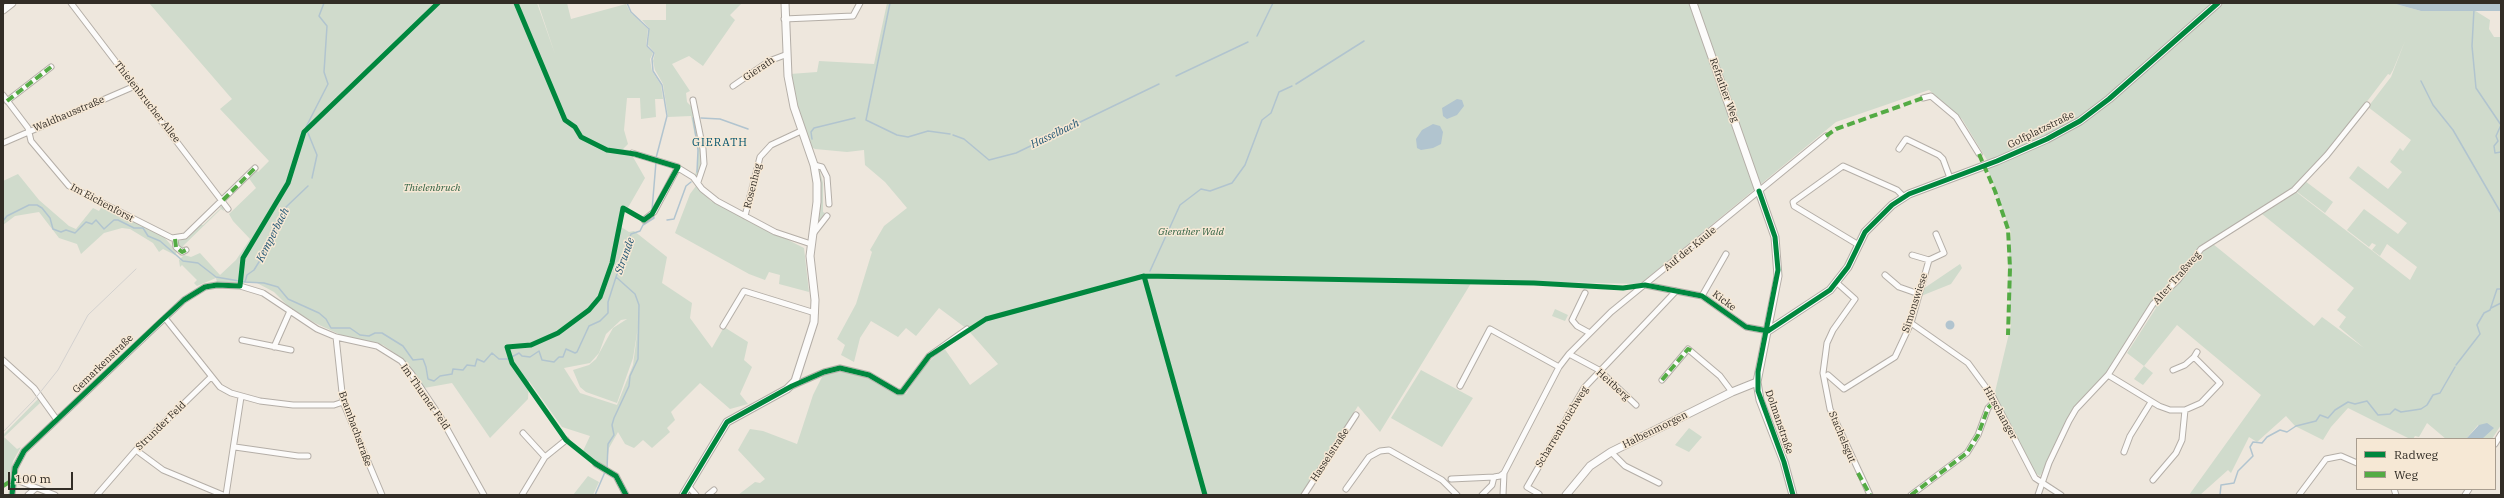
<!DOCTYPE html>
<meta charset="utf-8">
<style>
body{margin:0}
#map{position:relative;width:2504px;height:498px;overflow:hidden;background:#eee7dd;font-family:"IBM Plex Serif",serif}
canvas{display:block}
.frame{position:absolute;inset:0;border:4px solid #322d26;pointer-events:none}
.legend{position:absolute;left:2356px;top:438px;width:140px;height:52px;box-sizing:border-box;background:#f6e8d5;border:1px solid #a89d8f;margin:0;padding:5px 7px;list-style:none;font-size:12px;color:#322d26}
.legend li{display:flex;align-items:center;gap:8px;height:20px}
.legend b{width:20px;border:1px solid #a89d8f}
.scale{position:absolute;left:8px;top:472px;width:65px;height:18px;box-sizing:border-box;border:2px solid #322d26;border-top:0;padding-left:5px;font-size:12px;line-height:14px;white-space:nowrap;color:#322d26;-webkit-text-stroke:3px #f6e8d5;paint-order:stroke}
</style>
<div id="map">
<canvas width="2504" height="498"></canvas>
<div class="frame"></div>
<ul class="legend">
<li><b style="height:5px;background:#00873e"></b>Radweg</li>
<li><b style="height:5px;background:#54ab44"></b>Weg</li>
</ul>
<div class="scale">100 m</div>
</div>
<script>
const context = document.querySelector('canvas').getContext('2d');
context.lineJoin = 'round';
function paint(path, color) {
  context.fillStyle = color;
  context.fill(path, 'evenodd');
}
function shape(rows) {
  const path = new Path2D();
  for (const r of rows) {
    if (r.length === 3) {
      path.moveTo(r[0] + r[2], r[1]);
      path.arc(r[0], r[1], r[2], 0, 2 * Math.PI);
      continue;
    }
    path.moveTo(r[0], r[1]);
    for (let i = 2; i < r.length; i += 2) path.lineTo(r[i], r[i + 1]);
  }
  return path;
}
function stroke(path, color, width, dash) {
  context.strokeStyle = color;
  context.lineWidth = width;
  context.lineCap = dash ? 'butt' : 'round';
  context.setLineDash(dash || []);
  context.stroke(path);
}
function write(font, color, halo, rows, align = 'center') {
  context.font = font + ' "IBM Plex Serif",serif';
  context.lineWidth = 3;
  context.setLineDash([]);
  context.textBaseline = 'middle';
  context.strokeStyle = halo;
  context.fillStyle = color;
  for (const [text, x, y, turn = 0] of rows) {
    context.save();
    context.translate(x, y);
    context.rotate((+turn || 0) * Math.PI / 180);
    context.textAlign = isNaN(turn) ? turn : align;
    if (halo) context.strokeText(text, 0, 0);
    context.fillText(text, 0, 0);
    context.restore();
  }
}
paint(shape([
 [149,3,537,3,555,54,538,3,567,3,571,19,626,4,630,12,648,29,646,46,653,53,650,59,652,71,661,85,663,99,655,99,656,117,641,119,640,98,627,98,624,130,628,144,623,149,629,150,645,178,618,225,629,232,634,231,667,257,662,283,692,303,690,318,712,348,724,327,748,342,744,360,752,367,740,394,748,404,730,409,700,383,671,412,675,420,667,428,670,432,652,448,643,440,634,448,625,444,618,432,609,448,606,469,583,451,590,436,562,427,529,381,528,399,490,438,452,383,424,388,403,359,383,345,343,336,315,323,290,308,274,292,257,283,217,282,216,278,197,286,194,283,197,280,182,265,180,267,179,260,184,255,191,257,200,253,220,275,236,260,250,239,233,221,229,214,256,188,248,177,255,169,258,172,269,161,220,109,232,99],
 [627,319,613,328,596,359,589,365,573,370,580,387,586,392,617,403,633,358,638,327,633,365,617,405,580,393,564,368,590,363,599,353,606,334,621,320],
 [666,3,742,3,730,15,735,20,703,66,689,56,672,64,690,91,686,93,687,102,692,107,700,146,701,168,697,175,695,175,698,166,698,151,691,116,668,117,663,84,655,70,653,61,655,53,648,45,649,28,642,20,666,20],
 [887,3,2392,3,2421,11,2474,10,2490,20,2489,29,2494,37,2501,37,2501,425,2492,439,2482,439,2485,434,2478,425,2466,439,2446,439,2427,423,2419,437,2415,436,2413,439,2410,439,2348,408,2331,427,2323,440,2295,426,2286,416,2257,442,2249,437,2231,473,2228,470,2200,495,2189,495,2261,395,2177,325,2144,366,2153,373,2143,385,2134,379,2144,366,2127,353,2156,308,2154,306,2180,280,2203,251,2213,244,2314,326,2322,317,2364,348,2339,327,2346,317,2337,310,2354,288,2262,214,2295,191,2410,280,2417,267,2387,244,2380,256,2372,250,2376,245,2372,243,2369,247,2347,230,2364,209,2398,234,2407,223,2349,178,2358,166,2388,189,2402,172,2390,162,2400,148,2403,151,2411,140,2368,107,2391,77,2405,41,2393,70,2390,75,2388,74,2329,151,2287,194,2200,248,2179,277,2152,302,2110,370,2084,398,2040,476,2033,472,1994,396,2011,325,2008,271,2011,233,1987,167,1987,160,1962,119,1929,90,1836,122,1640,284,1473,280,1380,432,1358,406,1303,495,738,495,755,482,760,483,765,479,738,450,747,434,750,429,763,431,797,444,813,395,823,375,839,371,851,373,868,378,897,394,906,394,921,369,944,348,970,385,998,364,967,329,939,308,916,336,906,328,898,337,871,321,860,338,854,362,841,355,845,345,837,339,856,304,872,252,870,250,884,226,907,208,885,182,865,165,864,150,847,152,815,149,811,147,796,101,790,74,817,72,819,61,874,64],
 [818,168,822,170,820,172,823,183,823,212,825,213,818,223,821,194],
 [18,174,39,200,69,226,76,229,93,208,99,211,102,206,164,237,177,252,175,255,163,249,159,252,153,243,130,229,122,228,104,233,81,254,77,244,59,238,39,212,15,216,3,225,3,181],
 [2305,181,2333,202,2325,213,2296,191],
 [696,186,711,201,804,248,809,292,779,284,780,275,769,272,765,280,749,274,675,233,690,194],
 [223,206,224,211,221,209,183,246,185,249,182,250,178,246,178,241,188,238,199,225,203,225,221,208,219,207],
 [1960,264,1962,268,1951,284,1921,296,1923,289],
 [1555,309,1568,315,1565,321,1552,316],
 [1421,370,1473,398,1442,447,1391,418],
 [38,399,40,403,4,437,17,449,21,447,13,461,10,482,3,485,3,435],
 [1689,428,1702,437,1689,452,1675,445],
 [588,476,599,482,593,495,573,495]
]), '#d0dbcc');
paint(shape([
 [2392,3,2501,3,2501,11,2421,11],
 [1457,99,1462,100,1464,106,1457,115,1447,119,1443,116,1442,108],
 [1433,124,1440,126,1443,132,1441,144,1433,148,1421,150,1417,148,1416,139,1422,130],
 [1950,325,4.5],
 [2487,423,2494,428,2482,439,2466,439,2479,425]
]), '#b1c4cf');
stroke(shape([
 [627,3,631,12,649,29,647,46,654,53,652,59,653,71,662,85,667,116,656,158],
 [890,3,866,120,897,135,908,137,928,131,950,134],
 [2474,9,2472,46,2476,88,2501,125,2496,136,2498,141,2494,146,2495,153,2501,152],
 [1257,36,1273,3],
 [1176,76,1248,42],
 [2421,81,2433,105,2453,130,2501,213],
 [1296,84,1364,41],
 [693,118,698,150,697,172],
 [701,118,720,119,748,129],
 [306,127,328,84,324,72,327,26,319,16,324,3],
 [308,133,317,155,312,178],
 [953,135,964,139,989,160,1016,153,1159,84],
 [812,139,811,132,814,128,855,118],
 [652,210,656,162],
 [667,220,674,219,686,186,691,182],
 [3,221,7,216,29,205,37,205,42,208,50,218,53,229,61,232,66,230,75,233,86,222,92,224,96,220,104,229,114,220,118,220,134,228,143,228,148,236,160,241,183,261,198,263,216,277,245,282,247,275,254,270,272,241,286,207,308,186],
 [2501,266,2501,272],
 [1150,271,1180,205,1201,189,1210,191,1232,183,1245,165,1262,120,1271,113,1279,92,1292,86],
 [245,282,264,283,278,287,288,299,319,313,326,319,331,328,350,328,360,335,369,336,375,333,382,333,403,346,413,360,423,359,426,367,428,379,434,381,440,376,452,374,453,369,463,370,467,365,475,366,477,359,484,362,492,353,499,359,508,359,519,353,522,356,530,357,539,351,542,360,554,362,559,357,563,357,566,349,575,353,577,352,589,326,600,321,608,313,608,302,616,277],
 [2491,308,2501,303],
 [2456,365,2480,334,2477,325,2484,313,2490,310,2497,289,2501,289],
 [607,469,608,444,614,435,612,425,614,418,629,386,630,376,638,359,639,305,635,294,616,277,631,234,640,231,643,225,654,218,653,214],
 [595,495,605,472],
 [2220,495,2221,485,2234,483,2238,471,2253,456,2250,447,2253,442,2262,443,2267,437,2280,430,2287,432,2296,426,2316,421,2320,415,2328,418,2335,410,2348,402,2355,404,2367,401,2378,415,2390,414,2395,409,2401,412,2421,409,2427,405,2433,395,2440,393,2455,367]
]), '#b1c4cf', 1.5);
const street = shape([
 [71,3,228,209],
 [784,19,853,16,860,3],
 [733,86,769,61,785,55],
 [3,95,28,128,31,141,69,186,172,238,185,236,255,168],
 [1923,98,1931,96,1956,117,1979,154],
 [693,100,703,149,704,164,698,182],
 [7,101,51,67],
 [3,143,135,86],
 [1899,149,1906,139,1939,155,1943,159,1950,178],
 [632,153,675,166,693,177,702,189,717,201,775,232,811,244],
 [814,165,822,167,827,177,829,204],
 [745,216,760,157,771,145,801,131],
 [644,220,654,212,678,167],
 [813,234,827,216],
 [175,239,176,247,182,252,186,250],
 [1857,244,1794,206,1793,202,1843,166,1897,190,1904,197],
 [1912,255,1929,260],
 [1885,275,1899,287,1919,294],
 [1836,282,1855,299,1833,330,1827,343,1823,373,1830,409,1870,495],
 [1645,285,1702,296,1746,327,1768,331],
 [1585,293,1572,320,1577,326,1588,332],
 [1702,296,1726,254],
 [165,318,220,387,231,393,260,401,293,405,334,405,343,402],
 [1911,323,1968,363,1993,397,2035,478,2061,495],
 [723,326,744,291,815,313],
 [336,337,343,402,382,495],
 [242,340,291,350],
 [274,347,290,311],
 [1569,354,1599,370,1636,405],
 [3,360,34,388,57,420],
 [2173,370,2185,365,2194,357,2197,352],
 [1828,375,1844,389,1895,357,1911,323,1929,260,1944,253,1936,234],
 [2108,375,2159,406,2170,410,2185,410,2201,403,2220,383,2194,357],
 [1662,380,1688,349,1720,376,1732,392],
 [792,386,824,372,840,368,869,375,898,392,902,392,929,356,967,329],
 [1460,386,1490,329,1559,367],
 [523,433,545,457],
 [2495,444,2501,434],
 [235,447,298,456,308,456],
 [136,450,163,470,223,495],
 [1611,452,1625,466,1659,483],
 [2124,452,2130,436,2151,402],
 [596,464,616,476,626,495],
 [14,479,55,495],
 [1451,479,1494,477,1500,476,1504,473],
 [2153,480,2176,453,2182,440,2185,410],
 [689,487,696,495],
 [1346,489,1369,457,1380,451,1389,450,1442,480,1457,495],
 [2394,489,2396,495],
 [1539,494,1527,487,1584,388,1676,291],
 [12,495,15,468,24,451,184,300,205,287,217,285,240,286,263,293,317,329,336,337,377,346,401,361,411,373,441,418,484,495],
 [28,495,36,488],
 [97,495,136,450,211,377],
 [226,495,241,397],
 [522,495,545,457,566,440],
 [708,495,714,490],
 [1304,495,1356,415],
 [1482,495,1492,485,1494,477],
 [1503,495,1504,473,1559,367,1569,354,1611,312,1826,136],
 [1911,495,1967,453,1978,435,1988,408,1994,402],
 [2038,495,2049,463,2069,421,2076,409,2108,375,2153,304,2178,280,2201,249,2294,190,2327,155,2367,105],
 [2299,495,2326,459,2341,456,2357,463],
 [2465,495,2469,489]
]);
const secondary = shape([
 [1693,3,1775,237,1778,276,1757,382,1760,400,1784,462,1793,495],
 [3,10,12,3],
 [1768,331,1830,290,1848,267,1865,232,1892,205,1909,194,1997,161,2047,139,2080,121,2109,99,2218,3],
 [683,495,727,422,787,389,795,381,814,322,815,300,810,256,817,202,817,183,814,165,794,107,788,76,785,3],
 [1566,495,1590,466,1611,452,1732,392,1757,382]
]);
stroke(street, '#b4aea7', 7);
stroke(secondary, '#b4aea7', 9);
stroke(street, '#fcfbfa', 5);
stroke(secondary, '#fcfbfa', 7);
stroke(shape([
 [3,432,34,400,58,370,88,315,136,269]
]), '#d3d1cf', 1);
stroke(shape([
 [7,101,51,67],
 [1826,136,1836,129,1923,98],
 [1979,154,1995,191,2008,229,2010,268,2008,335],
 [223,200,255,168],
 [175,239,176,247,182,252,186,250],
 [1662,380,1688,349,1692,351],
 [1858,473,1870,495],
 [3,486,14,479],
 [1911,495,1967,453,1978,435,1988,408,1994,402]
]), '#54ab44', 4, [8, 4]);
stroke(shape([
 [516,3,565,120,575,127,581,137,607,150,635,154,678,167,652,214,644,220,623,208,612,263,600,297,589,310,558,333,531,345,507,347,512,363,566,440,596,464,616,476,626,495],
 [1759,191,1775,237,1778,270,1758,372,1758,391,1784,462,1793,495],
 [1144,276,1205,495],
 [1768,331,1830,290,1848,267,1865,232,1892,205,1909,194,1997,161,2047,139,2080,121,2109,99,2218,3],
 [12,495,15,468,24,451,161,321,184,300,205,287,217,285,240,286,243,258,288,183,304,132,438,3],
 [683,495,727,422,792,386,824,372,840,368,869,375,898,392,902,392,929,356,986,319,1144,276,1534,283,1623,288,1645,285,1702,296,1746,327,1768,331]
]), '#00873e', 5);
write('10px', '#322d26', '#f6e8d5', [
 ["Gierath",759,69,-34],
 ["Refrather Weg",1724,90,70],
 ["Thielenbrucher Allee",147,102,52],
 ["Waldhausstraße",69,114,-23],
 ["Golfplatzstraße",2041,130,-26],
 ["Rosenhag",753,186,-76],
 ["Im Eichenforst",102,203,28],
 ["Auf der Kaule",1690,249,-39],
 ["Alter Traßweg",2177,278,-49],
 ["Kicke",1724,301,37],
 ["Simonswiese",1915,303,-72],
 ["Gemarkenstraße",103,364,-44],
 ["Heitberg",1613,385,42],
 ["Im Thurner Feld",425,397,55],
 ["Hirschanger",2000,413,61],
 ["Dolmanstraße",1779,422,71],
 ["Strunder Feld",161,426,-44],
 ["Scharrenbroichweg",1562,427,-59],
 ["Brambachstraße",355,429,70],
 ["Halbenmorgen",1655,430,-26],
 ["Stachelsgut",1842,437,67],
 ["Hasselstraße",1330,455,-57]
]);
write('italic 10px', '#306142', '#f6e8d5', [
 ["Thielenbruch",432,188],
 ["Gierather Wald",1191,232]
]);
write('italic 11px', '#225674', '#f6e8d5', [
 ["Hasselbach",1055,134,-26],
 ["Kemperbach",273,235,-63],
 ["Strunde",625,256,-70]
]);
context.letterSpacing = '1px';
write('11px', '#00536d', '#f6e8d5', [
 ["GIERATH",720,143]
]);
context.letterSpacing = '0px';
</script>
